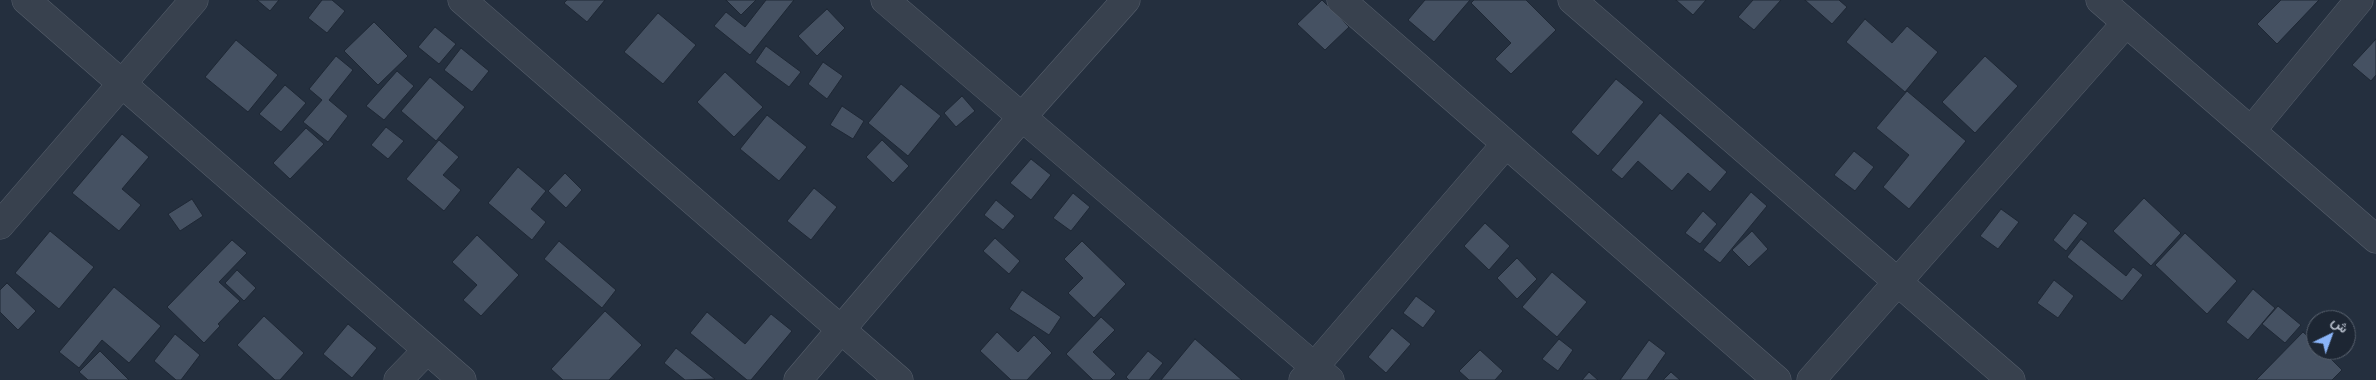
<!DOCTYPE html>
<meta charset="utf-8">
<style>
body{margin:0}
#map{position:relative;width:2376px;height:380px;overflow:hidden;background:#242f3e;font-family:"PT Sans",Vazirmatn,sans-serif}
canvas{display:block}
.north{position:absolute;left:2306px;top:310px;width:50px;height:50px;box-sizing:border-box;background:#1d2633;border:1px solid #59626f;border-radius:50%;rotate:42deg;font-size:14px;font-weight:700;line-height:20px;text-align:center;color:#b4bcc9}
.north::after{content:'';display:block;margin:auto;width:18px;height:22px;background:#8ab4f8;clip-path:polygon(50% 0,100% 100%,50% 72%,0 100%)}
</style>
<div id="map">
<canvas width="2376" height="380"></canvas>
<div class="north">ش</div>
</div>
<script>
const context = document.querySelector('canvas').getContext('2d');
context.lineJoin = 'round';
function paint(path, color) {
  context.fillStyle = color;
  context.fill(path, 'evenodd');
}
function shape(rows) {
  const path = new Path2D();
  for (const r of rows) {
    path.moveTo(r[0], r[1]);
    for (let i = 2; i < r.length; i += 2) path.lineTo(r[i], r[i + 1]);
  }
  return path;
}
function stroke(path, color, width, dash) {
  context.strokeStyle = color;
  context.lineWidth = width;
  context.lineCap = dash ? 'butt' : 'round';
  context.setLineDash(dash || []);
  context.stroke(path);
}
const building = shape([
 [257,0,279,0,270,11,257,0],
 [322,0,332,0,345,11,327,33,308,18,322,0],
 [567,0,605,0,587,22,564,3,567,0],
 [726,0,756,0,741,15,726,0],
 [766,0,794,0,750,55,714,26,726,12,745,27,766,0],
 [1322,0,1349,27,1325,50,1297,24,1322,0],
 [1425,0,1470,0,1434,42,1408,20,1425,0],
 [1474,0,1526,0,1556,30,1511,74,1495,59,1511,43,1471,3,1474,0],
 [1676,0,1706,0,1693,15,1676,0],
 [1753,0,1781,0,1754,30,1738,17,1753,0],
 [1805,0,1839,0,1847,7,1832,24,1805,0],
 [2281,0,2319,0,2277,44,2257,24,2281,0],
 [827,9,845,28,817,56,798,36,827,9],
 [658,13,696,45,663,84,624,52,658,13],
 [1865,19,1892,43,1907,26,1938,52,1905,92,1846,42,1865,19],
 [374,22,408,56,378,85,344,51,374,22],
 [435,27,456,44,439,64,418,47,435,27],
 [2376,39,2376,75,2371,81,2352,65,2376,39],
 [236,40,278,75,248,112,205,77,236,40],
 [766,46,801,72,789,87,755,62,766,46],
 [461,48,489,71,472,92,444,70,461,48],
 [336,56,353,70,329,100,348,116,328,142,303,122,322,100,309,89,336,56],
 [1985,56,2018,86,1975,133,1942,102,1985,56],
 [823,62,843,76,827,99,808,84,823,62],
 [397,71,414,86,384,120,366,106,397,71],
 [725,72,763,107,734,137,697,102,725,72],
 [430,77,465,107,436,141,401,111,430,77],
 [1616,79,1644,102,1598,156,1571,132,1616,79],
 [901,84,941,116,908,156,868,123,901,84],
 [285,85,306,103,281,132,259,114,285,85],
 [1907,91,1966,141,1909,209,1883,187,1909,155,1876,128,1907,91],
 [962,96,975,111,956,127,944,113,962,96],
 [842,106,864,121,853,139,830,125,842,106],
 [1660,113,1727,172,1710,192,1688,173,1672,191,1638,161,1622,179,1611,170,1660,113],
 [767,115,807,147,779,181,740,149,767,115],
 [386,127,404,141,388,159,371,145,386,127],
 [306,128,324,144,290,179,273,163,306,128],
 [122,134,149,157,122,189,141,205,119,231,72,193,122,134],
 [439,140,459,157,443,175,461,190,444,211,406,179,439,140],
 [882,140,909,166,893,183,866,157,882,140],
 [1854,151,1874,167,1855,191,1834,175,1854,151],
 [1031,159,1051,175,1031,200,1010,183,1031,159],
 [518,167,546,191,531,209,546,222,532,240,488,203,518,167],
 [565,173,582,190,566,208,548,191,565,173],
 [814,188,837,207,811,240,787,221,814,188],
 [1751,192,1767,206,1720,263,1703,250,1751,192],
 [1073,193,1090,207,1071,231,1053,218,1073,193],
 [2144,198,2181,233,2151,266,2113,231,2144,198],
 [192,199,203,216,180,231,168,214,192,199],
 [996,200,1015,216,1003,230,984,215,996,200],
 [2001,209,2019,222,1998,249,1980,236,2001,209],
 [1703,211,1717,224,1700,244,1685,233,1703,211],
 [2074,213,2088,223,2066,251,2053,240,2074,213],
 [1485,223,1510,246,1489,270,1464,246,1485,223],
 [50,231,94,267,59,309,15,273,50,231],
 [1752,231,1768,249,1749,267,1732,250,1752,231],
 [2185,233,2237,281,2207,314,2155,265,2185,233],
 [477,235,519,275,481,316,463,300,477,285,452,262,477,235],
 [995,238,1020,261,1009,274,983,251,995,238],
 [2081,239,2126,276,2133,267,2143,275,2122,301,2067,257,2081,239],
 [232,240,247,253,219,282,240,301,218,324,220,326,204,343,167,307,232,240],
 [559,241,616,290,602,308,544,259,559,241],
 [1082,241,1126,284,1094,318,1068,293,1083,278,1064,259,1082,241],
 [1517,258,1537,279,1517,299,1497,278,1517,258],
 [237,270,256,288,244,301,225,283,237,270],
 [1552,272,1587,302,1557,337,1522,307,1552,272],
 [2054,280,2074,296,2058,318,2037,303,2054,280],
 [7,283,36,311,18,330,0,312,0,290,7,283],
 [114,287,161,326,129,363,102,340,79,368,59,352,114,287],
 [2253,289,2275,308,2248,340,2226,322,2253,289],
 [1022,290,1061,317,1049,335,1009,309,1022,290],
 [1416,296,1436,311,1423,328,1403,313,1416,296],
 [2278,306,2301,325,2285,343,2262,324,2278,306],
 [605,311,642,345,609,380,563,380,551,369,605,311],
 [707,312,745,344,771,314,792,331,751,380,747,380,690,333,707,312],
 [264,316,304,353,280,380,275,380,237,345,264,316],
 [1101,317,1115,330,1093,352,1116,374,1110,380,1093,380,1066,354,1101,317],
 [348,324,377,348,352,378,323,354,348,324],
 [1392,328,1411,344,1386,373,1368,357,1392,328],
 [997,332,1018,352,1034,335,1052,353,1027,380,1011,380,980,351,997,332],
 [2303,332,2316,344,2316,350,2322,350,2342,370,2332,380,2256,380,2303,332],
 [175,334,200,355,181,380,176,380,154,361,175,334],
 [1195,339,1242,380,1161,380,1195,339],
 [1559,339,1573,350,1558,371,1542,359,1559,339],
 [1649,340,1666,353,1647,380,1620,380,1649,340],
 [676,348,715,379,685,380,664,363,676,348],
 [1480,350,1503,371,1495,380,1469,380,1459,371,1480,350],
 [100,351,129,380,88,380,79,372,100,351],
 [1148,351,1163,363,1149,380,1129,380,1126,377,1148,351],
 [1589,372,1598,380,1582,380,1589,372],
 [1671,372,1680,380,1663,380,1671,372]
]);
paint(building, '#455162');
stroke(building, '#1f2835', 1);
const street = shape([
 [26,0,462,380],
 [462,0,899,380],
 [885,0,1330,380],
 [1341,0,1777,380],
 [1572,0,2011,380],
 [2100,0,2376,239],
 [2251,131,2359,0],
 [0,225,194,0],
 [398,380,427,350],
 [798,380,1021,118,1126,0],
 [1303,380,1505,145],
 [1811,380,2126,23]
]);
stroke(street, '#565f6c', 29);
stroke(street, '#38414e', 28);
</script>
